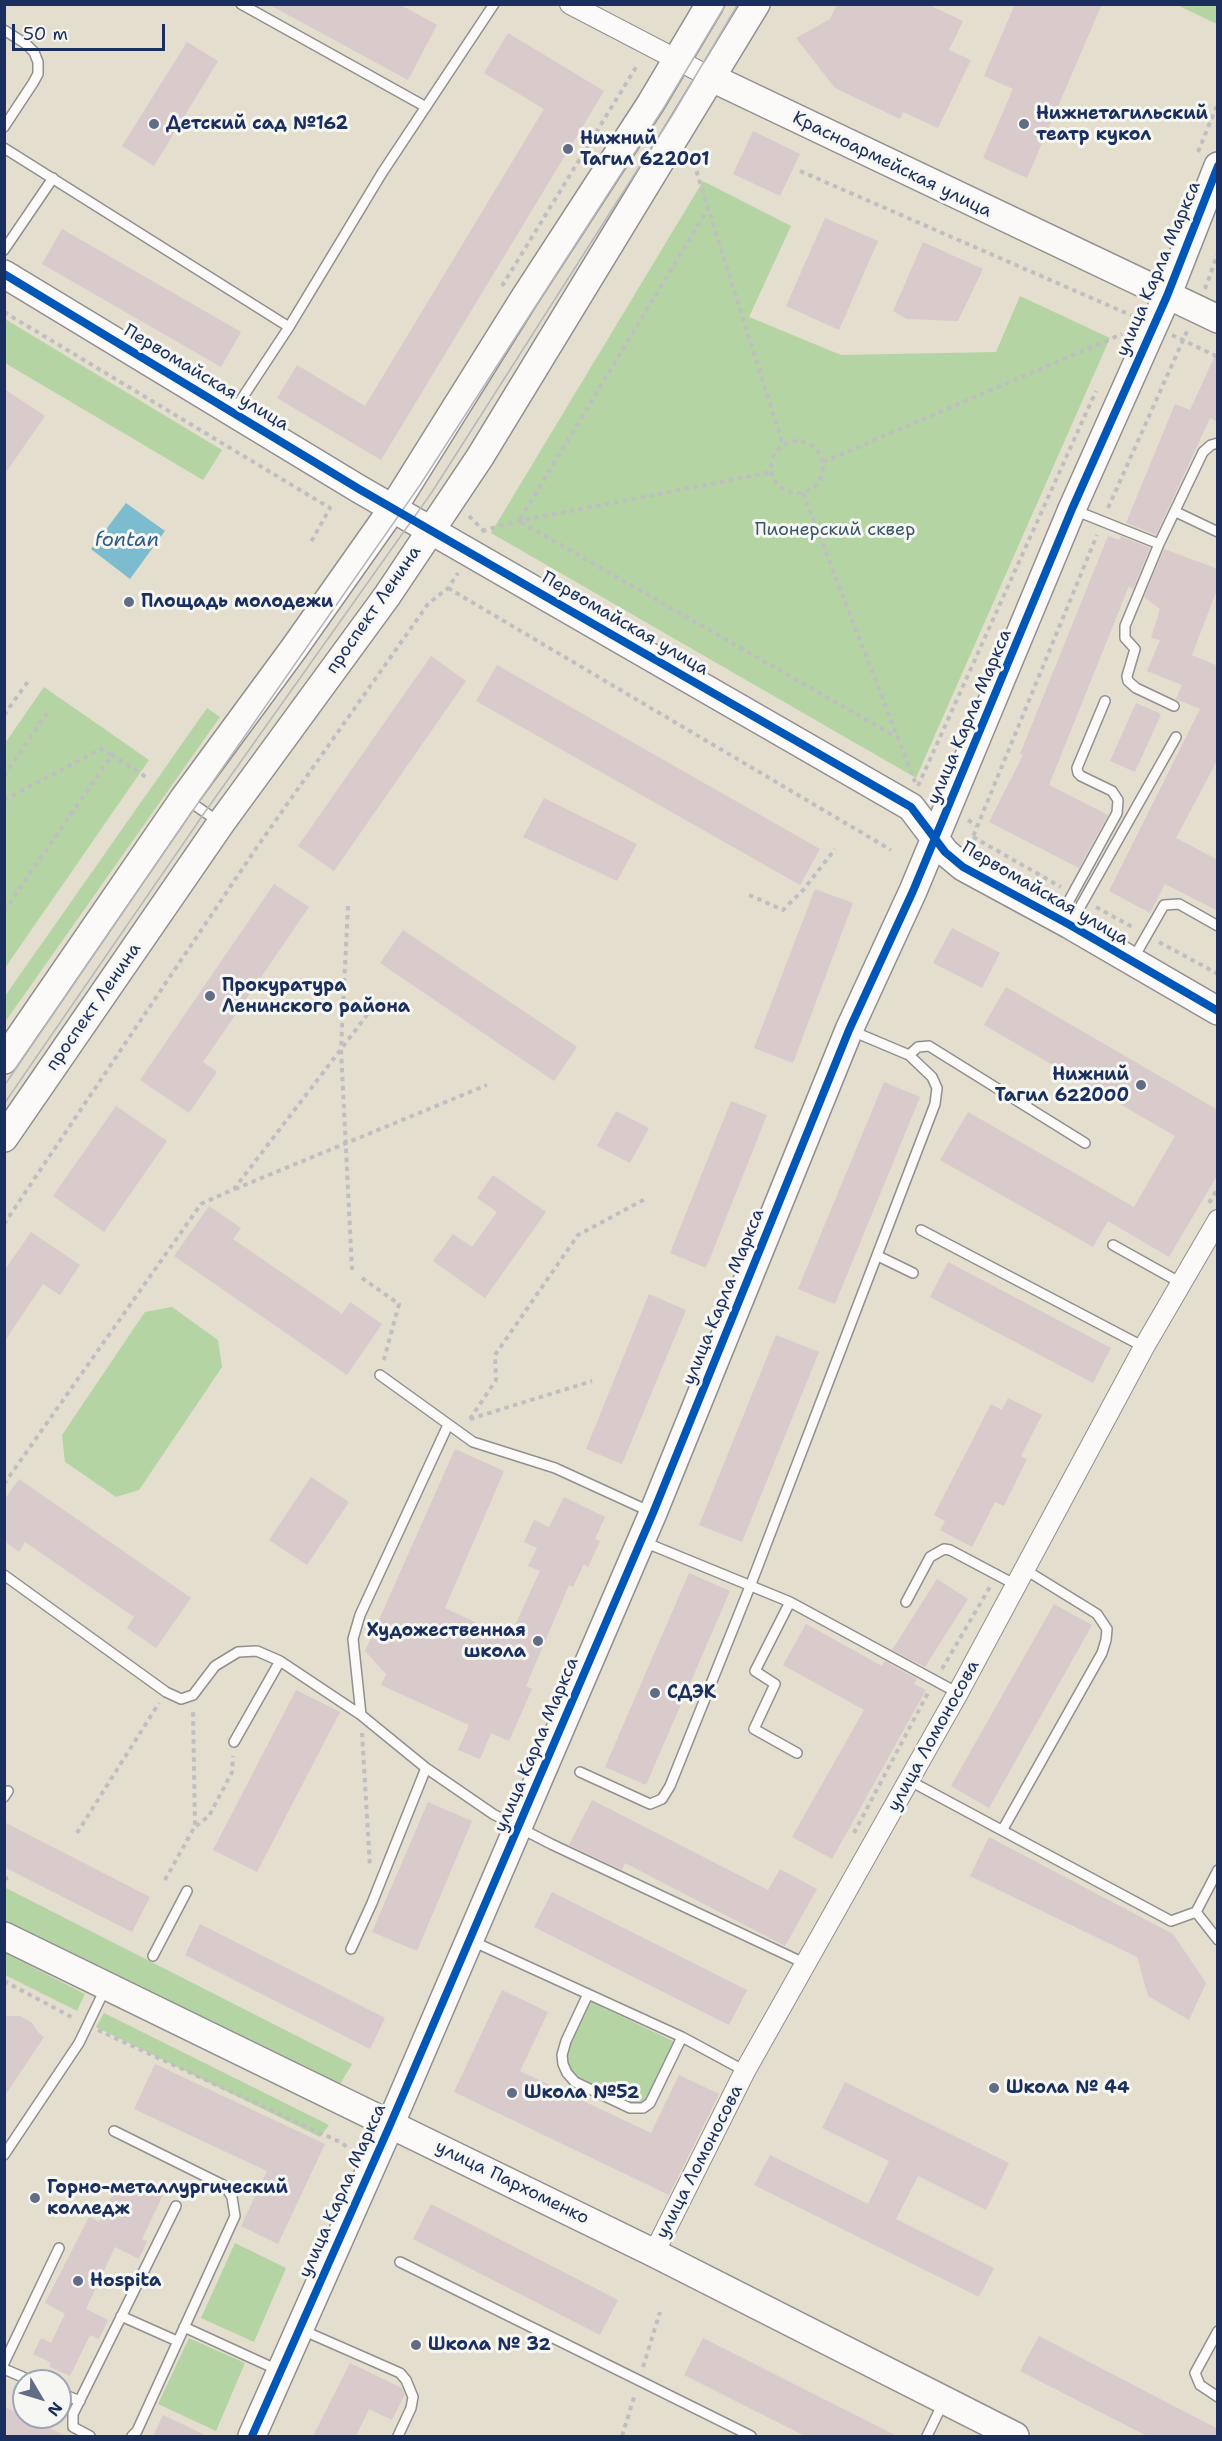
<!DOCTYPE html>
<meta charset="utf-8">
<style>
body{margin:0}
#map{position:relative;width:1222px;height:2441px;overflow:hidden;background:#e4dece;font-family:"Shantell Sans",sans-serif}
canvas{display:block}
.frame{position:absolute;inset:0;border:6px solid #1b2f5e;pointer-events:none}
.north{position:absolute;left:12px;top:2369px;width:60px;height:60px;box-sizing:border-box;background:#f6f6f2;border:2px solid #9ea6b7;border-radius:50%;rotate:128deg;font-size:16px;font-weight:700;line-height:24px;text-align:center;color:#1b2f5e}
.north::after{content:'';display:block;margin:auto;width:21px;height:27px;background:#616c85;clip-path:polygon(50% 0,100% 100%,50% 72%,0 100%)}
.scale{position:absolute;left:12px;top:24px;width:153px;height:27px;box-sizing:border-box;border:3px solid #1b2f5e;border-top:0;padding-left:8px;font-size:18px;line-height:21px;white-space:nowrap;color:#1b2f5e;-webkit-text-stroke:4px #f6f6f2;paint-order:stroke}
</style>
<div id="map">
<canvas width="1222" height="2441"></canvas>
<div class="frame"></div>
<div class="north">N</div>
<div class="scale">50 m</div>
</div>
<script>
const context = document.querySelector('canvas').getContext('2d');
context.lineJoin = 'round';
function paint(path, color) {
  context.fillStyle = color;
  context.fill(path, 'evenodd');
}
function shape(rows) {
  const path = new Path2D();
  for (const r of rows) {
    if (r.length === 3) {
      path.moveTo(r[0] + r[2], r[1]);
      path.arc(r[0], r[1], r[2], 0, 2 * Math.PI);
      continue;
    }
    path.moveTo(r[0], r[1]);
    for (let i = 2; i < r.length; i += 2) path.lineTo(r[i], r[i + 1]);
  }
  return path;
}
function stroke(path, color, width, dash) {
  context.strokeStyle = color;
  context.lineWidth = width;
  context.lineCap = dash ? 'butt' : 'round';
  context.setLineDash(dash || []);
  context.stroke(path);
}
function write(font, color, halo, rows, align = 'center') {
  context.font = font + ' "Shantell Sans",sans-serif';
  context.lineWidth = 6;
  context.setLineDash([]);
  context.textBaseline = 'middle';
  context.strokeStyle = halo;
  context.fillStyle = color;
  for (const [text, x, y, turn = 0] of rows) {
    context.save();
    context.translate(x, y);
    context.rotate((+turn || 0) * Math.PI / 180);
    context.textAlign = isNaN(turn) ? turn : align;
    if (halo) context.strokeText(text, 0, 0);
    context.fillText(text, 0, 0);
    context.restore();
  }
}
paint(shape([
 [1177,5,1217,5,1217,24],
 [703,181,791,226,749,317,841,355,996,352,1020,296,1110,338,916,778,491,533],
 [5,319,222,450,203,480,5,363],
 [44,687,149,760,5,968,5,743],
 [207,708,220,717,5,1022,5,996],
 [172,1307,218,1340,222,1367,139,1490,116,1497,65,1462,62,1435,145,1312],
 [4,1887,352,2064,336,2091,5,1925],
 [5,1953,85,1994,77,2011,5,1975],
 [589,2001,675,2042,643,2108,558,2067],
 [104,2013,329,2125,320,2137,96,2027],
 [235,2243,286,2268,254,2342,201,2318],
 [189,2338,245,2363,216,2431,158,2404]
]), '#b5d4a4');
paint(shape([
 [126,503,165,531,130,579,91,549]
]), '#7cbcce');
paint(shape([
 [268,4,399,4,437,25,408,80],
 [837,4,927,4,963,21,949,50,971,60,938,128,903,112,900,119,835,88,796,38,830,19],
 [1015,4,1102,4,1027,178,983,158,1013,89,984,76],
 [508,33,604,91,381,460,277,398,297,365,365,406,544,109,484,73],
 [187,42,218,61,154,166,122,146],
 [753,131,800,154,780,196,733,174],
 [825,218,878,241,839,330,786,306],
 [62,229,241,332,221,367,42,264],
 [923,242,983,269,958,321,907,319,893,311],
 [1218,349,1218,422,1210,418,1156,535,1126,523,1175,404,1190,410],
 [4,389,45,416,4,475],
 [1108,536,1119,540,1121,536,1150,548,1133,589,1129,586,1049,785,1108,815,1079,868,989,822,1023,755,1020,754],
 [1164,549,1218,569,1218,587,1192,655,1218,666,1218,759,1176,838,1218,860,1218,911,1165,884,1150,913,1109,891,1200,709,1176,699,1182,685,1147,671,1160,640,1151,638,1160,609,1144,597],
 [431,656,466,681,334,871,298,846],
 [497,665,820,849,800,885,476,701],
 [1136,703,1161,714,1135,772,1110,761],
 [544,798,637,844,617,881,523,837],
 [274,884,309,907,203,1062,217,1072,189,1113,140,1080],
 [815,889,853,903,793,1063,754,1048],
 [952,928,1000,953,982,988,933,963],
 [403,930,577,1047,554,1081,380,963],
 [1006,987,1218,1110,1218,1174,1169,1257,1108,1221,1093,1247,940,1160,968,1112,1134,1207,1175,1136,984,1025],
 [884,1082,920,1097,835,1304,798,1289],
 [731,1101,767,1115,706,1268,670,1253],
 [116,1106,167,1141,104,1232,53,1196],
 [616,1111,649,1128,630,1163,597,1146],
 [493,1175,546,1212,485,1298,433,1261,453,1234,472,1247,497,1212,477,1198],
 [209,1206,241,1228,233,1239,342,1314,350,1302,382,1324,347,1375,174,1256],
 [31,1232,80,1265,60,1295,43,1284,4,1342,4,1271],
 [948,1262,1111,1348,1093,1383,930,1297],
 [649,1294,686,1310,622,1464,586,1449],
 [776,1335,819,1352,742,1542,699,1525],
 [1008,1398,1042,1415,1021,1456,1027,1459,1004,1506,995,1502,972,1547,940,1530,945,1521,934,1515,991,1404,1002,1410],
 [455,1449,504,1471,445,1608,509,1638,540,1571,528,1566,537,1548,524,1542,534,1520,549,1527,564,1497,605,1517,595,1539,600,1541,588,1567,584,1564,573,1587,569,1585,526,1686,532,1689,509,1741,491,1733,480,1759,458,1750,469,1725,381,1685,386,1674,365,1651],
 [311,1477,349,1502,307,1565,269,1540],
 [19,1479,191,1598,156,1648,127,1628,134,1617,25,1542,19,1552,4,1541,4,1500],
 [689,1573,730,1591,646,1785,605,1767],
 [937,1579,968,1599,925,1667,892,1650],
 [1054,1604,1092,1625,989,1808,951,1786],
 [806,1624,882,1666,885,1661,917,1679,914,1684,926,1690,832,1859,792,1837,864,1710,783,1665],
 [296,1690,340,1712,257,1872,213,1850],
 [592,1800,768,1890,780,1869,817,1889,785,1946,625,1863,622,1870,569,1845],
 [428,1802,472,1821,417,1951,372,1932],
 [4,1822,150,1897,132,1932,4,1867],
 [989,1837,1173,1934,1206,1983,1189,2020,1148,1996,1137,1957,970,1876],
 [552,1892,747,1990,729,2025,534,1927],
 [200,1924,385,2018,370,2049,185,1955],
 [502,1990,548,2012,520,2071,651,2133,679,2075,719,2094,669,2195,454,2092],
 [4,2016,20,2016,31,2022,39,2033,44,2037,4,2097],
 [155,2064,325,2144,278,2244,241,2226,267,2171,134,2109],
 [845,2082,1009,2163,986,2210,918,2176,896,2219,994,2268,979,2297,754,2185,770,2155,868,2204,889,2161,822,2128],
 [119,2180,136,2189,142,2186,163,2195,142,2239,147,2241,139,2259,115,2247,86,2309,108,2320,99,2339,90,2335,70,2376,50,2367,50,2362,33,2354,41,2338,51,2343,65,2314,45,2303,89,2217,99,2222],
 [431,2204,618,2300,600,2335,413,2239],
 [1039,2336,1218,2429,1218,2436,1147,2436,1020,2371],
 [703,2338,897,2436,805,2436,684,2375],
 [350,2363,402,2388,405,2394,392,2420,369,2409,356,2436,313,2436],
 [4,2406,24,2417,67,2436,4,2436],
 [163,2415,207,2436,153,2436]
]), '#d9cacb');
const lane = shape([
 [241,4,426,107],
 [4,30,26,44,34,52,38,62,38,74,33,83,4,127],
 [4,148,289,327],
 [4,250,53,178],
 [233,412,289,327,382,173,494,4],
 [1074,510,1159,544,1125,626,1125,638,1135,649,1127,676,1128,681,1136,688,1174,706],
 [1176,512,1218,532],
 [1159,544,1203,452,1211,445,1218,443],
 [186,799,219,822],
 [1060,917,1117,813,1118,800,1112,791,1081,776,1078,773,1077,768,1105,701],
 [1071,923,1176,737],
 [1133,959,1164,905,1179,904,1218,926],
 [852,1031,909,1055,918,1047,929,1046,1085,1143],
 [921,1230,1144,1347],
 [1113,1245,1181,1283],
 [878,1256,913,1273],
 [380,1375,473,1442,555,1468,651,1512],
 [644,1542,790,1602,958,1693],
 [4,1575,166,1692,181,1699,193,1695,215,1666,238,1652,257,1651,280,1661,361,1715,426,1768,493,1814,551,1844,806,1964],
 [790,1602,755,1671,775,1684,754,1729,797,1753],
 [906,1602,930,1557,944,1549,950,1550,1016,1585],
 [361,1715,353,1639,360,1615,448,1425],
 [234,1742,280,1661],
 [580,1772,650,1804,662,1799,670,1786,751,1584,935,1104,937,1088,932,1077,909,1055],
 [910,1781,1171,1921,1196,1912,1218,1870],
 [4,1797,8,1791],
 [1003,1829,1102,1653,1106,1640,1107,1629,1097,1614,1024,1569],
 [1196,1912,1218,1940],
 [472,1941,682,2037,745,2071],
 [351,1949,372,1903,426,1768],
 [153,1956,187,1891],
 [588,1994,566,2041,562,2055,563,2064,567,2073,575,2082,630,2108,643,2108,650,2103,682,2037],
 [114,2131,225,2186,232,2197,235,2216,137,2431,132,2436],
 [4,2155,79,2043,105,1989],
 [400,2262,751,2436],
 [121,2316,177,2341],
 [184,2327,280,2371],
 [302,2330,400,2373,406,2380,413,2397,411,2408,398,2436],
 [1218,2331,1195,2373,1200,2385,1218,2397],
 [4,2363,59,2248],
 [4,2369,32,2381],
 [60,2393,80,2401],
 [90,2436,73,2427,73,2414,176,2206],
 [927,2436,943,2403]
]);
const street = shape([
 [570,4,712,78],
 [654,2253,745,2071,958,1693,1144,1347,1218,1220]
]);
const secondary = shape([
 [712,78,1218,319],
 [4,274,359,489,911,807,945,852,963,867,1070,925,1218,1011],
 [4,1060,184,798,295,647,393,508,525,297,651,103,710,4],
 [4,1138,221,823,387,596,480,457,756,4],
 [4,1936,654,2253,1015,2436],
 [252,2436,390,2125,653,1513,849,1030,913,891,1072,509,1167,296,1218,166]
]);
stroke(lane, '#909090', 12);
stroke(street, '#909090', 22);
stroke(secondary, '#909090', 30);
stroke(shape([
 [1198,152,1218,103],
 [691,154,783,445],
 [800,171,1133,316],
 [709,207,519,521,898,738],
 [502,286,638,64],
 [1205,289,1218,253],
 [4,312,330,508,310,544],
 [1172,335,1218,357],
 [797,467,26],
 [823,462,1122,334],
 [803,493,915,782],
 [1108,508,1188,329],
 [469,516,485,532],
 [482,531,519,521,772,472],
 [448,588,891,850],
 [4,715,29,680],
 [4,776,50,709],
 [918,786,1096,391],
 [4,800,101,749,112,755],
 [968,820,977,826],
 [973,837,1061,887],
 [970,844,1097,535],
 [749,895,783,910,804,889,835,849],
 [348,906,341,1049,352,1270],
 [1096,907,1134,928],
 [4,911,112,755,146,777],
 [1159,942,1218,974],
 [235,1189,487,1085],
 [1209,1203,1218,1188],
 [4,1224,257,847,428,604,448,588,458,573],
 [362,1278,399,1304,383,1363],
 [470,1419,496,1380,495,1355,578,1235,647,1198],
 [470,1419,592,1381],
 [4,1484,201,1204,234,1189,374,1006],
 [942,1669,991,1585],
 [362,1733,370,1867],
 [196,1826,209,1816,232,1772,233,1756],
 [77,1833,159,1703],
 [854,1833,929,1691],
 [4,1879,8,1878],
 [165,1880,195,1826,193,1710],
 [4,1981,75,2019],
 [98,2030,340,2142,354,2152],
 [643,2367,660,2312],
 [622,2436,635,2394]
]), '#bfbfc1', 4, [4.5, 4.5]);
stroke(lane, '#fbfaf8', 9);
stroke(street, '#fbfaf8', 20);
stroke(secondary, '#fbfaf8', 27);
stroke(shape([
 [4,1086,196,806,420,485,663,109,726,4],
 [4,1104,205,812,432,492,673,114,738,4]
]), '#b5b7ba', 1.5);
stroke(shape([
 [4,274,359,489,911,807,945,852,963,867,1070,925,1218,1011],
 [252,2436,390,2125,653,1513,849,1030,913,891,1072,509,1167,296,1218,166]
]), '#0057b8', 8);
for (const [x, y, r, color] of [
 [154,124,6,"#616c85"],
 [1024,124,6,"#616c85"],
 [568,149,6,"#616c85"],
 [129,602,6,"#616c85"],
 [210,996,6,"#616c85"],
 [1141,1085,6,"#616c85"],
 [538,1641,6,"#616c85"],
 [655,1693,6,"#616c85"],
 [994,2088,6,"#616c85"],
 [512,2093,6,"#616c85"],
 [35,2198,6,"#616c85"],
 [78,2281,6,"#616c85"],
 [416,2345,6,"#616c85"]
]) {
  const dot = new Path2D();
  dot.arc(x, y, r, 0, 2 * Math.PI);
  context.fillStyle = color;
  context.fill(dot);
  stroke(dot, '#f6f6f2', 2);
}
write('bold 18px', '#1b2f5e', '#f6f6f2', [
 ["Нижнетагильский",1036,114],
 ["театр кукол",1036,135],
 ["Детский сад №162",166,124],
 ["Нижний",580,139],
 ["Тагил 622001",580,160],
 ["Площадь молодежи",141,602],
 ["Прокуратура",222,986],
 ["Ленинского района",222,1007],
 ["Нижний",1129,1075,"right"],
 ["Тагил 622000",1129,1096,"right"],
 ["Художественная",526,1631,"right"],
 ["школа",526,1652,"right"],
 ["СДЭК",667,1693],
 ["Школа № 44",1006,2088],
 ["Школа №52",524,2093],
 ["Горно-металлургический",47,2188],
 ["колледж",47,2209],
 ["Hospita",90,2281],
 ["Школа № 32",428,2345]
], 'left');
write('18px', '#1b2f5e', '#f6f6f2', [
 ["Красноармейская улица",892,165,26],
 ["улица Карла Маркса",1159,269,-67],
 ["Первомайская улица",206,378,31],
 ["проспект Ленина",374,610,-55],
 ["Первомайская улица",625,624,30],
 ["улица Карла Маркса",970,717,-67],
 ["Первомайская улица",1045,894,30],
 ["проспект Ленина",94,1007,-55],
 ["улица Карла Маркса",724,1297,-68],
 ["улица Ломоносова",934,1736,-61],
 ["улица Карла Маркса",537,1745,-67],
 ["улица Ломоносова",700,2162,-63],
 ["улица Пархоменко",512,2183,26],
 ["улица Карла Маркса",343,2191,-66]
]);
write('18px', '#385667', '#f6f6f2', [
 ["Пионерский сквер",835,530]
]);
write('italic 20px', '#2e5b85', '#f6f6f2', [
 ["fontan",127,541]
]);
</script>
